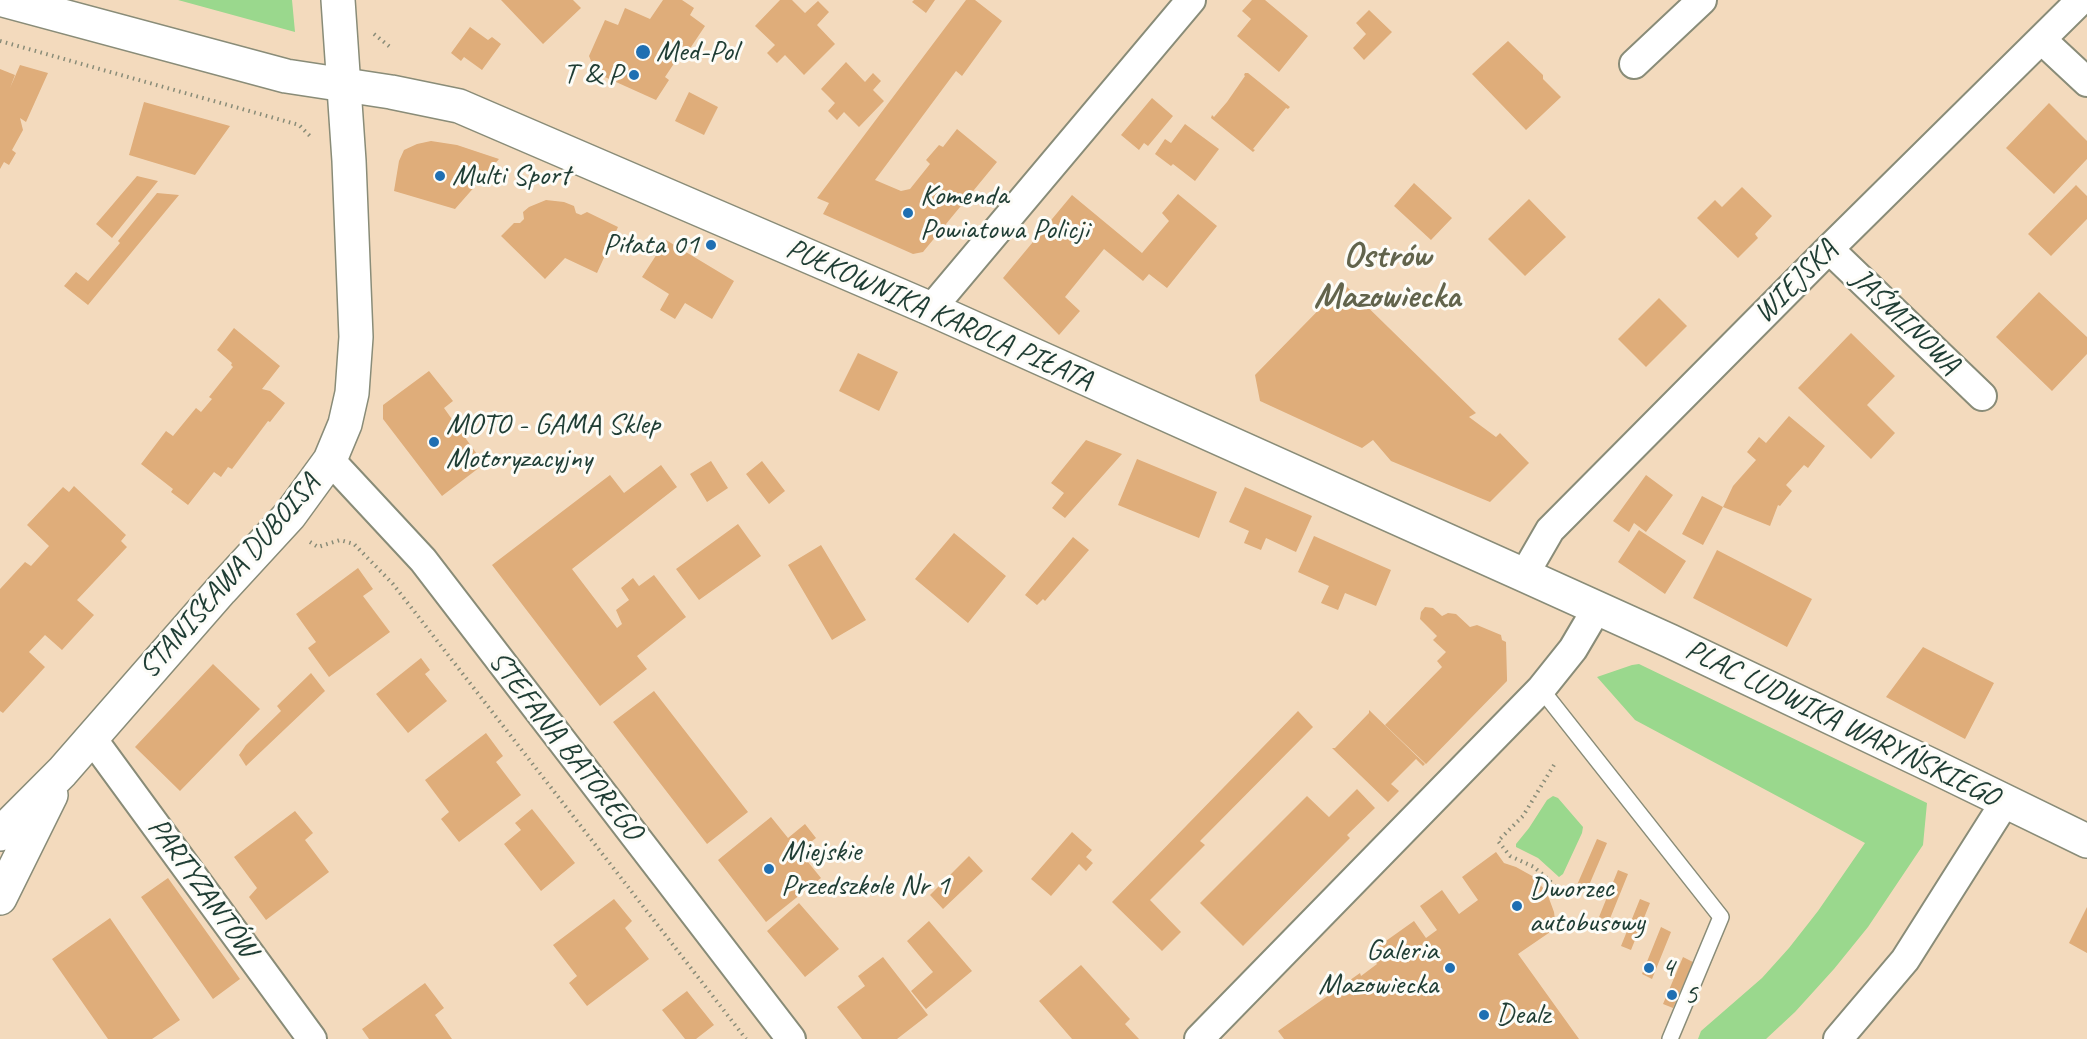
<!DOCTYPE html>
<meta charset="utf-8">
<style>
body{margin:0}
canvas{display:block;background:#f3dabd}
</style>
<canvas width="2087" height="1039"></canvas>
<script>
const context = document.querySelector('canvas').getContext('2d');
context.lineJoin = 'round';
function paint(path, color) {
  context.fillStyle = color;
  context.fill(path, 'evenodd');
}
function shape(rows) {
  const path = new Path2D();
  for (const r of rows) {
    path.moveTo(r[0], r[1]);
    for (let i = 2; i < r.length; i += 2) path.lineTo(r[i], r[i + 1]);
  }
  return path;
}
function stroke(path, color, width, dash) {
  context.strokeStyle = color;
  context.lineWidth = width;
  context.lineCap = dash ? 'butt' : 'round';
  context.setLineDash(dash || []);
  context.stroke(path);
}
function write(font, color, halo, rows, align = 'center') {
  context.font = font + ' Caveat,sans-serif';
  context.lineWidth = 6;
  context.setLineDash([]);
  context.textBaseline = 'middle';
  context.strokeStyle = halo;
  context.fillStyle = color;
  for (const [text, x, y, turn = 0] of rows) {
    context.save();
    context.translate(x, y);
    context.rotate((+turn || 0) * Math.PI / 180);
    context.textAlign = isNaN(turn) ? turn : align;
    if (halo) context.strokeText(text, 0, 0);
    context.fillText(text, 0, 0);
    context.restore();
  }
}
paint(shape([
 [178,0,292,0,295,32],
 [1639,664,1927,803,1923,845,1868,927,1834,969,1795,1012,1766,1039,1698,1039,1701,1031,1762,978,1789,948,1818,911,1865,843,1635,720,1597,677,1632,665],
 [1553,796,1558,798,1583,827,1582,833,1563,874,1559,877,1538,858,1516,847,1516,844,1529,828,1547,800]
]), '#9ad88d');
paint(shape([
 [501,0,573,0,581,8,543,44],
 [663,0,682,0,694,8,690,15,705,26,685,56,681,53,665,77,669,80,656,100,596,73,589,56,605,20,618,25,625,8,650,19],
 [780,0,792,0,805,13,818,1,829,12,817,25,835,44,804,75,785,55,777,63,767,53,775,45,755,26],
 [914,0,935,0,926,13,912,2],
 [966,0,975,0,1002,21,962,76,956,71,875,180,901,191,910,189,930,164,926,160,939,145,943,147,957,129,997,162,923,252,913,254,823,214,829,203,817,198],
 [1252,0,1265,0,1308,36,1279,72,1237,36,1251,19,1242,11],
 [1369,10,1392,32,1364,60,1353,48,1366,34,1356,23],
 [470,27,488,40,492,37,501,44,482,70,464,57,461,61,451,53],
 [1508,41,1543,75,1543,79,1561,97,1526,130,1472,74],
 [846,62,865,82,873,73,881,81,873,90,884,101,859,127,844,112,837,120,828,111,835,103,821,89],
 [20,65,48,73,26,122,20,118,23,130,12,150,16,153,9,165,4,162,0,169,0,69,15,75,10,88],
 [1245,73,1248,73,1290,107,1288,109,1286,108,1253,149,1255,150,1253,152,1211,118,1212,115,1214,117,1227,102,1245,76,1244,75],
 [689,92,718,107,704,135,675,121],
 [1152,98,1173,116,1148,146,1144,143,1139,150,1121,135],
 [144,102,230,126,195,175,129,155],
 [2049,103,2087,141,2087,159,2054,194,2006,148],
 [1185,124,1219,149,1195,181,1173,164,1171,166,1155,154,1165,139,1171,143],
 [431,141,457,145,499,159,455,209,394,191,399,161,404,150,417,144],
 [137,176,158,181,112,238,96,224],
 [1414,183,1452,218,1431,240,1394,206],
 [2076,185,2087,196,2087,219,2051,256,2028,234],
 [1742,187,1772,216,1755,234,1758,238,1738,258,1697,218,1715,200,1722,207],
 [157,193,179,195,88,305,64,286,76,272,88,281,120,243,118,241],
 [1178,194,1217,226,1167,288,1149,274,1143,281,1104,249,1065,297,1080,311,1059,335,1003,278,1072,195,1142,253,1169,221,1162,213],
 [1529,199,1566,237,1525,276,1488,239],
 [546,200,564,202,574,206,576,213,581,215,587,212,618,227,597,273,565,258,545,279,501,236,514,223,520,223,524,219,523,212,529,207],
 [666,240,734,281,712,319,685,303,675,319,660,310,669,294,642,277],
 [1344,284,1476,413,1469,417,1496,437,1500,433,1529,463,1490,502,1391,461,1373,440,1362,448,1260,401,1255,375],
 [2039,292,2087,337,2087,354,2052,391,1996,337],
 [1659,298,1687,326,1646,367,1618,339],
 [234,328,280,366,262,389,270,391,285,403,270,422,268,421,232,469,228,467,221,477,214,472,188,505,171,492,173,489,141,464,166,431,173,436,196,408,201,412,212,399,209,397,233,367,231,365,232,363,217,350],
 [1851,333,1895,376,1867,405,1895,433,1871,459,1798,388],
 [858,353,898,372,879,411,839,391],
 [429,371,453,401,444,408,484,464,442,496,383,419,383,405],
 [1789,416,1825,446,1808,468,1804,465,1786,485,1792,491,1780,506,1778,505,1770,526,1723,507,1733,486,1756,460,1747,452,1759,437,1766,443],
 [1086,440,1122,454,1065,518,1052,508,1064,493,1051,483],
 [1137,459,1217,492,1199,538,1118,505],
 [711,461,728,488,707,502,690,474],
 [762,461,785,491,769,504,746,474],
 [661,465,677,487,572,569,617,628,622,624,616,610,629,600,621,588,633,578,639,586,654,575,686,617,637,656,647,669,600,706,492,565,610,475,624,493],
 [1646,475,1673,495,1646,532,1634,523,1629,532,1613,521],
 [74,486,126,535,121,541,127,547,77,600,94,615,62,650,45,635,29,652,45,667,3,713,0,711,0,589,25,562,31,566,49,546,27,525,63,487,69,492],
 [1245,487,1312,516,1296,552,1266,538,1261,550,1244,543,1249,531,1229,522],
 [1702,496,1723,507,1703,545,1682,534],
 [738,524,761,556,699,600,676,569],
 [1639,530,1686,561,1665,594,1618,562],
 [954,533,1006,576,968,623,915,579],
 [1314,536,1391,570,1376,606,1345,593,1338,610,1321,603,1329,586,1298,572],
 [1073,537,1089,550,1045,601,1043,599,1037,605,1025,595],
 [821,545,866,620,832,640,788,565],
 [1717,550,1812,599,1787,647,1693,598],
 [358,568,373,589,363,596,390,632,329,677,308,648,316,642,296,614],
 [1425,607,1433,608,1442,616,1448,613,1456,614,1470,627,1477,625,1501,635,1502,640,1506,642,1507,678,1507,681,1426,764,1385,725,1442,667,1437,661,1446,652,1433,640,1437,636,1420,619,1421,612],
 [1923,647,1994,683,1965,739,1886,697],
 [421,658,430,670,425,674,447,701,408,733,376,694],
 [213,664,260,709,180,791,135,747],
 [311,673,325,691,246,766,239,755,246,745,281,711,277,706],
 [654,691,748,812,707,844,613,722],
 [1369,710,1425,764,1423,766,1416,759,1391,784,1399,791,1388,802,1332,748,1335,748,1369,713],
 [1298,711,1313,727,1200,841,1205,845,1150,900,1181,932,1162,951,1112,902],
 [486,733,503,756,496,762,521,795,459,842,441,819,449,812,425,780],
 [1357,789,1375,808,1347,835,1350,838,1243,946,1200,903,1307,796,1329,817],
 [532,809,575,863,541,891,504,844,521,830,515,823],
 [295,811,313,833,305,840,329,872,266,920,249,897,257,888,234,857],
 [771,817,788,838,805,824,816,838,799,851,821,878,766,922,718,860],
 [1072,832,1092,850,1086,857,1093,863,1086,871,1079,864,1051,896,1031,879],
 [1597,839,1607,843,1587,890,1577,885],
 [1496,852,1504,863,1516,867,1534,877,1547,893,1554,912,1556,928,1518,954,1579,1039,1284,1039,1278,1031,1360,973,1361,976,1377,964,1369,953,1414,921,1426,938,1437,930,1420,906,1442,890,1459,914,1478,900,1462,877],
 [969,856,983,871,943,909,930,895],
 [1618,870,1628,874,1609,921,1599,917],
 [168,878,240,979,213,999,141,897],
 [614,899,632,921,625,928,649,959,587,1006,569,983,577,976,553,945],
 [1640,899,1650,903,1631,950,1621,946],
 [799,903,839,949,805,977,767,931],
 [2087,907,2087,953,2069,943],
 [110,918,180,1020,152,1039,108,1039,52,959],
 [929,921,972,971,926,1009,911,991,933,972,907,941],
 [1661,927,1671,932,1652,979,1642,974],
 [883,957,928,1015,897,1039,862,1039,837,1007,865,986,858,976],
 [1683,957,1693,962,1673,1008,1663,1004],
 [1081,965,1130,1019,1125,1024,1139,1039,1072,1039,1039,1001],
 [425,983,444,1008,435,1015,452,1039,369,1039,362,1029],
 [687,991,714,1025,696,1039,685,1039,662,1010]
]), '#dfad7a');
const service = shape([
 [1541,689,1721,917,1670,1039]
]);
const minor = shape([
 [2042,40,2087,82],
 [1634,64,1702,0],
 [1829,249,1982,396],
 [931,309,1191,0],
 [330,460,423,560,791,1039],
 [1524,575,1550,530,1829,249,2081,0],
 [91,737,312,1039],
 [1199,1039,1541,689,1573,649,1596,610],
 [1838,1039,1905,960,2005,802]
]);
const tertiary = shape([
 [3,0,286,76,391,92,459,106,931,309,1524,575,1670,641,1935,767,2087,841]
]);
const secondary = shape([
 [0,834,62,772,221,590,290,515,330,460,345,424,352,393,356,337,349,161,338,0],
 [0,898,51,795]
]);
stroke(service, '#898c78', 18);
stroke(minor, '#898c78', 32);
stroke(tertiary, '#898c78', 36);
stroke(secondary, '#898c78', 36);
stroke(shape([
 [374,34,390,47],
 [0,41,299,125,312,138],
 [310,542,318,547,340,540,354,544,393,584,746,1039],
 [1554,765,1523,816,1498,841,1510,856,1534,867,1549,880,1562,895]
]), '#898c78', 4, [1.5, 4.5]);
stroke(service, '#fff', 15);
stroke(minor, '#fff', 28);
stroke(tertiary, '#fff', 33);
stroke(secondary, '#fff', 33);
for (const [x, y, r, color] of [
 [643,52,8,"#1f6fb2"],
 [634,75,6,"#1f6fb2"],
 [440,176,6,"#1f6fb2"],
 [908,213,6,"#1f6fb2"],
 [711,245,6,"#1f6fb2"],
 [434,442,6,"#1f6fb2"],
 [769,869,6,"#1f6fb2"],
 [1517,906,6,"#1f6fb2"],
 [1450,968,6,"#1f6fb2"],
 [1649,968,6,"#1f6fb2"],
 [1672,995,6,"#1f6fb2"],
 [1484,1015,6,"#1f6fb2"]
]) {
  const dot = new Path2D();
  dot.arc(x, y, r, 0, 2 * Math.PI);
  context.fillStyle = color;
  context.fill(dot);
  stroke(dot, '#fdfcf7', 2);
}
write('30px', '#1f3d34', '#fdfcf7', [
 ["Med-Pol",656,52],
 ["T & P",622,75,"right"],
 ["Multi Sport",452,176],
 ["Komenda",920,196],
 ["Powiatowa Policji",920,230],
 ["Piłata 01",699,245,"right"],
 ["MOTO - GAMA Sklep",446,425],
 ["Motoryzacyjny",446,459],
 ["Miejskie",781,852],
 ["Przedszkole Nr 1",781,886],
 ["Dworzec",1529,889],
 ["autobusowy",1529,923],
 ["Galeria",1438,951,"right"],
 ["Mazowiecka",1438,985,"right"],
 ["4",1661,968],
 ["5",1684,995],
 ["Dealz",1496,1015]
], 'left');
write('30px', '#1f3d34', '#fdfcf7', [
 ["WIEJSKA",1796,282,-45],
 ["PUŁKOWNIKA KAROLA PIŁATA",939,315,24],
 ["JAŚMINOWA",1905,322,44],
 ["STANISŁAWA DUBOISA",230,577,-49],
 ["PLAC LUDWIKA WARYŃSKIEGO",1842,724,26],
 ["STEFANA BATOREGO",565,746,52],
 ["PARTYZANTÓW",202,888,54]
]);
write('bold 36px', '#62644c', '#fdfcf7', [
 ["Ostrów",1387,257],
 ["Mazowiecka",1387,298]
]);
</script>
